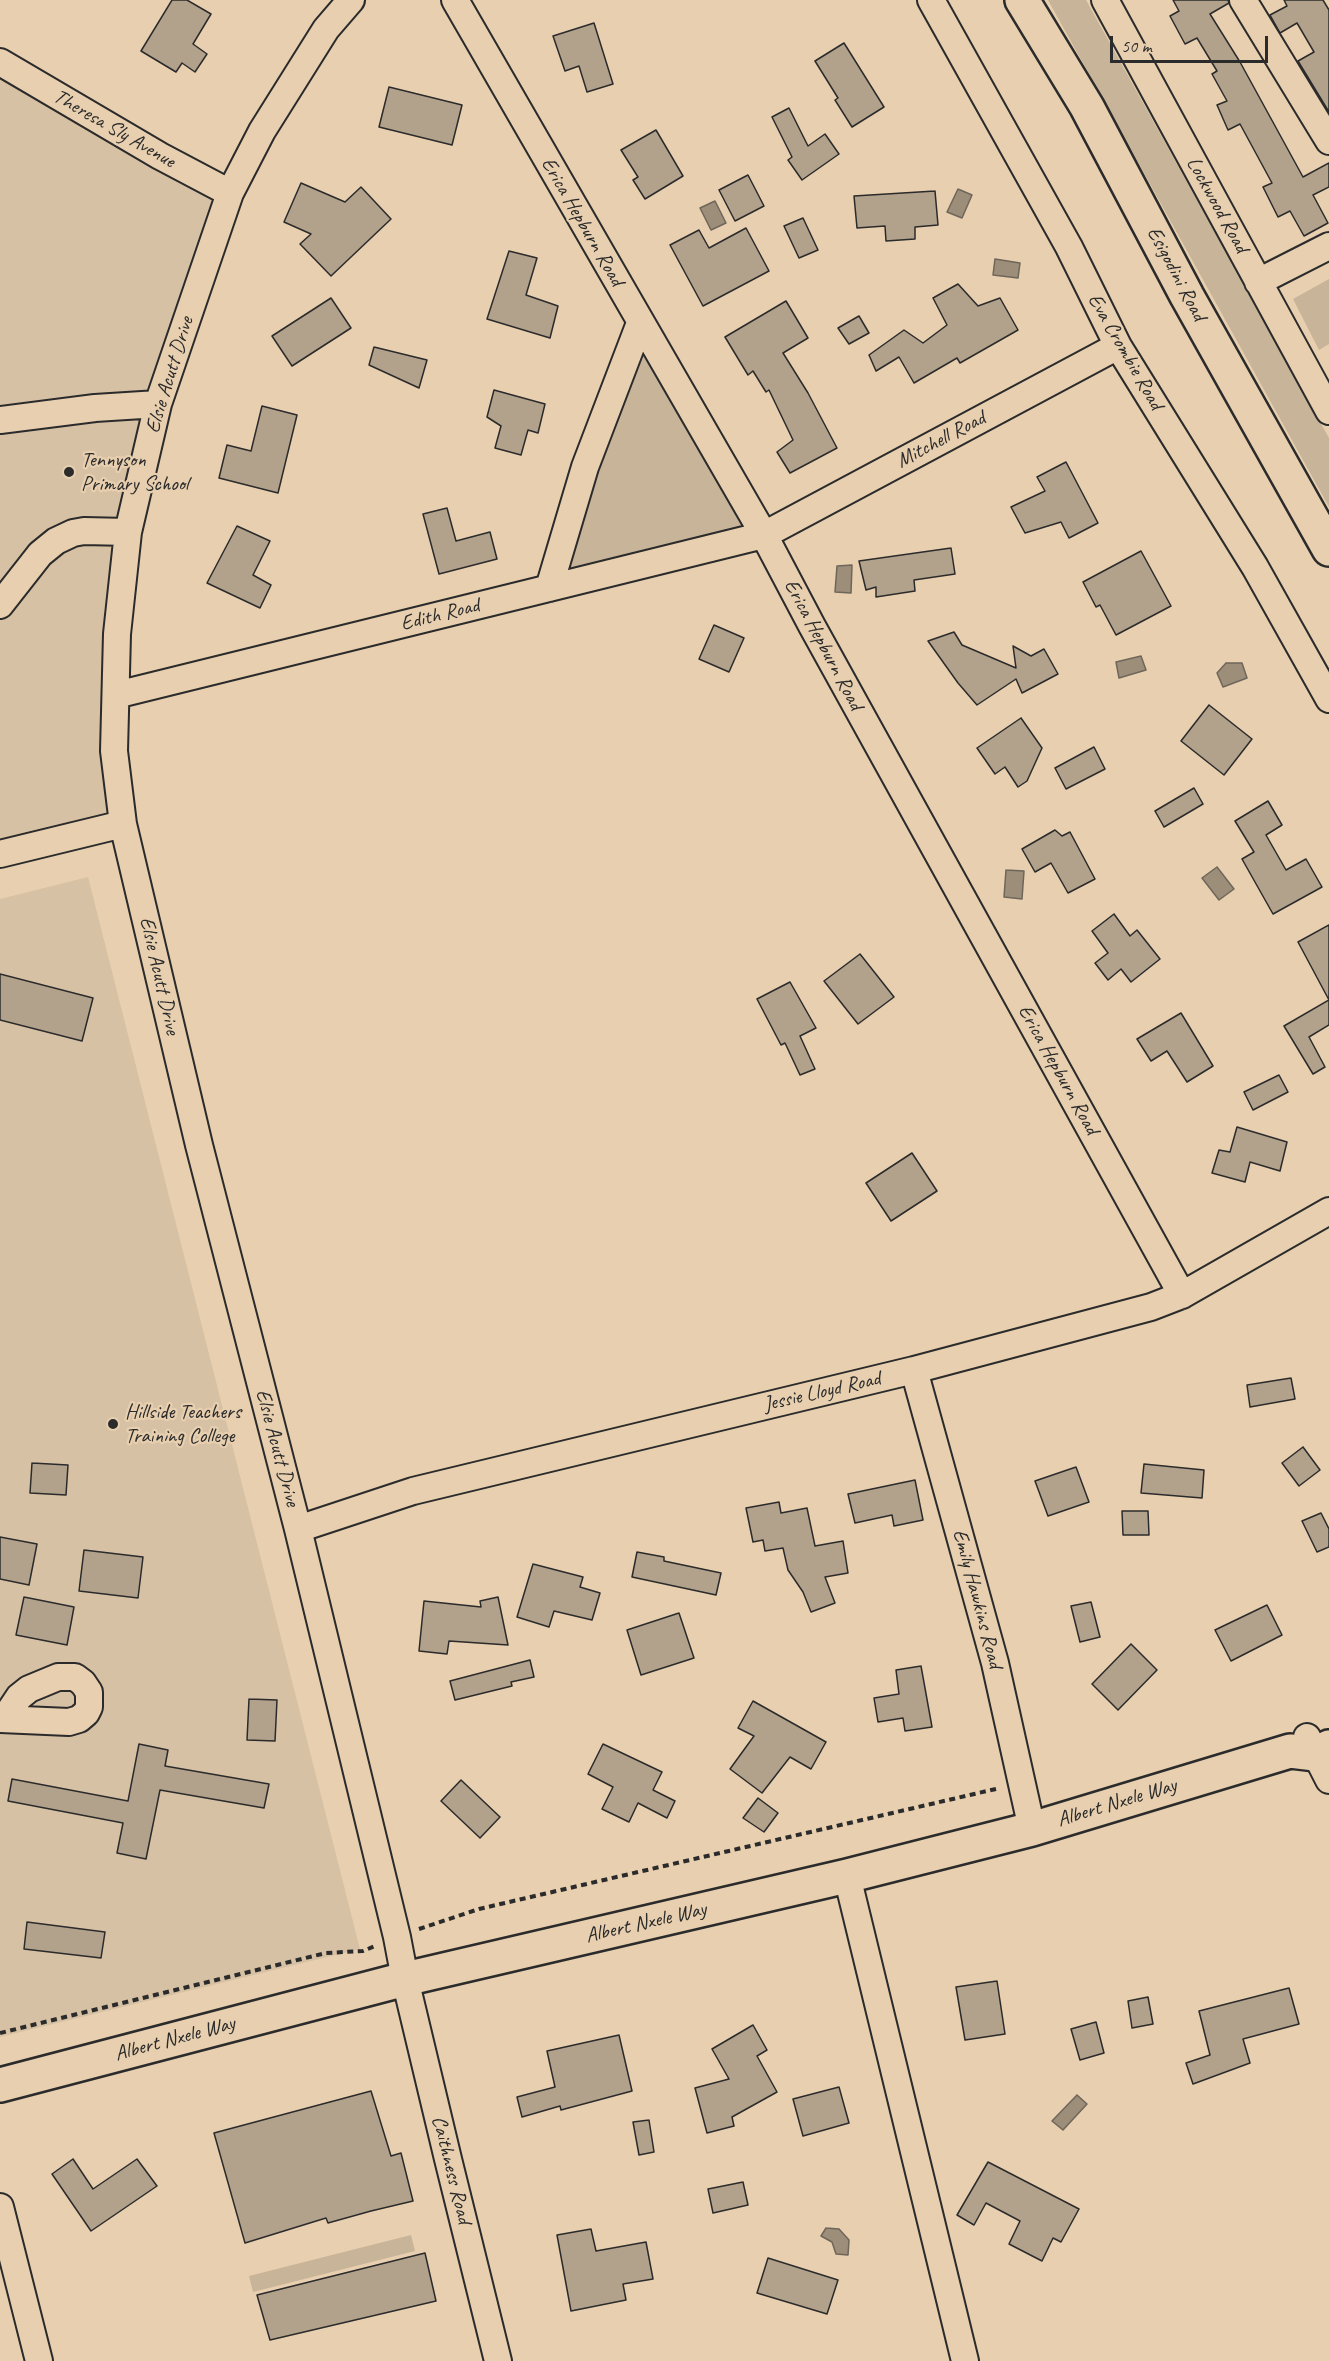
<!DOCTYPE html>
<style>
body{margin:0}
#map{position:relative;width:1329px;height:2361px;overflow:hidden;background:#e7cfaf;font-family:Caveat,sans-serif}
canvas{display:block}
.scale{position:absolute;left:1110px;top:36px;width:158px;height:27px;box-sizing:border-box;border:3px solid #2b2b2b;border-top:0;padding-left:8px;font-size:18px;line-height:21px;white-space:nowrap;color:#2b2b2b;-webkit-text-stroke:4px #e7cfaf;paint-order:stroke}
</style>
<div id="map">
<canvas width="1329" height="2361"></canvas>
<div class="scale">50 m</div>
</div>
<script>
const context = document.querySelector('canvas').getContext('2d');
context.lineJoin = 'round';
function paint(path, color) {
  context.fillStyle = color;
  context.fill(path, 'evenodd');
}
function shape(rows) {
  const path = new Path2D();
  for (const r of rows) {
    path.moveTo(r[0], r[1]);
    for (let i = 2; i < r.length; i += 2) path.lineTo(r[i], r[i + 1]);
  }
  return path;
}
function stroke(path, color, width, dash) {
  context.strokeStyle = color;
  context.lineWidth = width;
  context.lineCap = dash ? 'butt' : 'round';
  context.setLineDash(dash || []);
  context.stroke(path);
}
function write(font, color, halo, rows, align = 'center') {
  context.font = font + ' Caveat,sans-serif';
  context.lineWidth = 4.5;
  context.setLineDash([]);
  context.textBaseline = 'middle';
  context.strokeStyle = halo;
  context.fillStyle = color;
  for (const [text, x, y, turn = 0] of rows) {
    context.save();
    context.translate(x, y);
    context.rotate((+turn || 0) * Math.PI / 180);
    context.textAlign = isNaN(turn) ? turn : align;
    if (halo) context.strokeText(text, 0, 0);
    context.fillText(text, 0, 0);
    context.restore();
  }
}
paint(shape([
 [0,69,221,197,123,536,119,820,0,849],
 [88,877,360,1949,0,2037,0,899]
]), '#d7c1a4');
paint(shape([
 [1048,0,1086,0,1329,438,1329,507],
 [1329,279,1329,344,1319,350,1293,299],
 [642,341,755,530,558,579],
 [411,2235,415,2251,253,2292,249,2276]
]), '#c8b499');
const water = shape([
 [958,189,972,195,962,218,947,212,958,189],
 [715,201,726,223,711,230,700,208,715,201],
 [995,259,1020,263,1018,278,993,275,995,259],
 [852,565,851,593,835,592,837,566,852,565],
 [1141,656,1146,670,1119,678,1116,662,1141,656],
 [1226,663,1242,663,1247,678,1223,687,1217,673,1226,663],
 [1217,867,1234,889,1219,900,1202,878,1217,867],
 [1006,870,1024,871,1022,899,1004,897,1006,870],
 [1077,2095,1087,2104,1063,2130,1052,2121,1077,2095],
 [826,2228,839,2229,849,2240,848,2255,836,2254,832,2242,821,2236,826,2228]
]);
paint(water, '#9d8e7a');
stroke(water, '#6f665a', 1.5);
const building = shape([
 [172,0,187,0,211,14,193,44,207,54,195,72,182,63,176,72,141,51,172,0],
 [1173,0,1228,0,1229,3,1210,14,1240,62,1303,177,1329,163,1329,187,1313,195,1328,223,1304,236,1290,211,1278,217,1263,187,1272,183,1240,124,1228,130,1217,105,1227,101,1212,74,1217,71,1197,38,1185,44,1170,16,1179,11,1173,0],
 [1284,0,1323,0,1329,10,1329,112,1298,61,1314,52,1297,23,1280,33,1270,15,1287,6,1284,0],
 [594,23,613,84,587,92,579,66,565,71,553,36,594,23],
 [844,43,884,107,852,127,835,100,838,98,815,61,844,43],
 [389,87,462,105,452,145,379,127,389,87],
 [789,108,808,146,825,134,839,154,802,180,788,160,792,157,772,117,789,108],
 [656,130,683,176,645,199,633,180,638,177,621,150,656,130],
 [748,175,764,206,735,221,719,190,748,175],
 [301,183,345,202,361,187,391,219,331,276,300,244,311,234,284,222,301,183],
 [935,191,938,225,915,227,915,239,886,241,885,226,857,228,854,196,935,191],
 [803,218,818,250,799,258,784,226,803,218],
 [746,228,769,271,703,306,670,245,699,230,709,248,746,228],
 [509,251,537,258,526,295,558,306,550,338,487,319,509,251],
 [958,284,978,306,1000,298,1018,330,960,363,957,358,914,383,899,357,876,371,869,355,904,330,923,343,947,325,933,298,958,284],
 [331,298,351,328,292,366,272,336,331,298],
 [786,301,808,338,783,353,808,393,837,448,790,473,777,452,793,440,769,390,766,392,753,371,748,375,725,337,786,301],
 [859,316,869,333,849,344,838,328,859,316],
 [374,347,427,360,419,388,369,365,374,347],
 [494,390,545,404,538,433,528,430,521,455,495,448,501,426,487,417,494,390],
 [262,406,297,415,278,493,219,478,227,445,251,451,262,406],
 [1066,462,1098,523,1069,538,1061,522,1025,533,1011,507,1045,491,1037,477,1066,462],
 [447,508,456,541,490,532,497,559,439,574,423,514,447,508],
 [237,526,270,541,253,575,271,585,260,608,207,583,237,526],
 [951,548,955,574,914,580,915,591,876,597,876,587,866,590,859,561,951,548],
 [1141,551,1171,606,1116,635,1100,605,1096,607,1083,582,1141,551],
 [714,625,744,638,729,672,699,659,714,625],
 [954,632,962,645,1016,668,1013,646,1031,656,1044,649,1058,674,1022,693,1016,679,977,705,958,683,928,641,954,632],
 [1209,705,1252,739,1224,775,1181,741,1209,705],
 [1021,718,1042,748,1027,781,1018,787,1005,767,995,774,977,748,1021,718],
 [1094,747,1105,769,1066,789,1055,768,1094,747],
 [1194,788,1203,804,1164,827,1155,811,1194,788],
 [1268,801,1282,825,1266,835,1286,870,1306,859,1322,887,1273,914,1242,859,1254,852,1235,821,1268,801],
 [1055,830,1062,836,1070,832,1095,879,1068,893,1051,863,1035,872,1022,849,1055,830],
 [1114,914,1130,936,1137,930,1160,959,1131,982,1121,969,1108,980,1095,963,1108,953,1092,931,1114,914],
 [1329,925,1329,1000,1298,942,1329,925],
 [860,954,894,997,858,1024,824,981,860,954],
 [0,974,93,998,82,1041,0,1020,0,974],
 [790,982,816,1028,800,1036,815,1069,800,1075,785,1043,781,1045,757,999,790,982],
 [1329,1000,1329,1025,1309,1037,1325,1067,1313,1074,1284,1026,1329,1000],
 [1181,1013,1213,1066,1187,1082,1167,1051,1151,1061,1137,1039,1181,1013],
 [1279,1075,1288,1092,1253,1110,1244,1092,1279,1075],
 [1237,1127,1287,1142,1280,1171,1250,1162,1245,1182,1212,1173,1219,1150,1230,1152,1237,1127],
 [912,1153,937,1191,891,1221,866,1183,912,1153],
 [1291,1378,1295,1399,1250,1407,1247,1385,1291,1378],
 [1303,1447,1320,1470,1299,1486,1282,1463,1303,1447],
 [32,1463,68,1465,66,1495,30,1493,32,1463],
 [1144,1464,1204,1470,1202,1498,1141,1493,1144,1464],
 [1076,1467,1089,1502,1048,1516,1035,1481,1076,1467],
 [915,1480,923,1520,894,1526,892,1515,855,1523,848,1494,915,1480],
 [779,1502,781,1513,807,1508,815,1546,843,1541,848,1573,825,1577,835,1603,811,1612,803,1592,788,1570,783,1548,765,1551,763,1540,753,1542,746,1508,779,1502],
 [1122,1511,1148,1511,1149,1535,1123,1535,1122,1511],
 [1321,1513,1329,1529,1329,1547,1317,1552,1302,1521,1321,1513],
 [0,1537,37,1544,29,1585,0,1579,0,1537],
 [84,1550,143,1557,138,1598,79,1591,84,1550],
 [637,1552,664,1557,664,1561,721,1573,716,1595,632,1577,637,1552],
 [533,1564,583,1577,580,1587,600,1593,592,1620,554,1611,549,1627,517,1617,533,1564],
 [24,1597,74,1607,67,1645,16,1635,24,1597],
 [498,1597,508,1645,449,1641,447,1654,419,1651,424,1601,481,1607,480,1601,498,1597],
 [1091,1602,1100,1637,1080,1642,1071,1606,1091,1602],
 [1267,1605,1282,1635,1231,1661,1215,1630,1267,1605],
 [679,1613,694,1658,641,1675,627,1630,679,1613],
 [1131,1644,1157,1670,1118,1710,1092,1684,1131,1644],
 [530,1660,534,1677,511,1682,512,1686,455,1700,450,1681,530,1660],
 [921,1666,932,1727,905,1731,903,1718,878,1722,874,1698,899,1694,896,1670,921,1666],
 [249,1699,277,1700,275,1741,247,1740,249,1699],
 [753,1701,826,1742,811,1769,790,1757,762,1793,730,1769,754,1736,738,1728,753,1701],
 [139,1744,168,1750,165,1766,269,1784,264,1808,160,1790,146,1859,117,1853,123,1823,8,1801,12,1779,128,1801,139,1744],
 [603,1744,662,1772,653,1790,675,1801,667,1818,638,1803,629,1822,602,1809,613,1787,588,1774,603,1744],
 [461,1780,500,1817,480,1838,441,1801,461,1780],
 [758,1798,778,1813,764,1832,743,1818,758,1798],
 [27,1922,105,1932,101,1958,24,1949,27,1922],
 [997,1981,1005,2034,965,2040,956,1987,997,1981],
 [1289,1988,1299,2024,1243,2039,1250,2063,1193,2084,1186,2063,1210,2055,1199,2011,1289,1988],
 [1148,1997,1153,2024,1132,2028,1128,2001,1148,1997],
 [1096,2022,1104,2053,1080,2060,1071,2029,1096,2022],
 [753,2025,767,2050,757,2056,777,2092,732,2117,734,2126,707,2133,695,2088,729,2079,712,2049,753,2025],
 [619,2035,632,2091,561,2110,560,2106,522,2117,517,2097,555,2087,547,2051,619,2035],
 [839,2087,849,2123,803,2136,793,2099,839,2087],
 [371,2091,391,2156,401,2153,413,2201,371,2211,328,2223,326,2218,245,2243,214,2133,371,2091],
 [649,2120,654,2152,639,2155,633,2122,649,2120],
 [73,2159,93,2189,137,2159,157,2186,91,2231,52,2174,73,2159],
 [988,2162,1079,2209,1061,2242,1053,2238,1042,2261,1009,2244,1020,2221,986,2203,974,2225,957,2215,988,2162],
 [743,2182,748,2205,713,2213,708,2189,743,2182],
 [591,2229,596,2251,646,2242,653,2279,623,2284,626,2300,571,2311,557,2235,591,2229],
 [425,2253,436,2301,270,2340,257,2295,425,2253],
 [768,2258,838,2280,827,2314,757,2293,768,2258]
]);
paint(building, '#b2a18b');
stroke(building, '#2b2b2b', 1.5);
const minor = shape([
 [351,0,326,29,262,131,230,193,158,404,128,532,117,634,114,751,123,824,199,1145,298,1529,397,1937,405,1979,448,2159,498,2361],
 [455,0,764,535,812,626,1182,1295],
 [931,0,1069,247,1118,346,1255,567,1329,699],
 [1105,0,1329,411],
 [1243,0,1329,141],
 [0,62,160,156,230,193],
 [1258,282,1329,246],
 [0,420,95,408,158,404],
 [549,588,585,467,640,323],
 [0,605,40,554,56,541,73,533,84,531,128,532],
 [116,695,764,535,1118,346],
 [0,854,123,824],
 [914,1370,995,1663,1032,1829],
 [298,1529,413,1491,914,1370,1151,1307,1182,1295,1329,1211],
 [0,1719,69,1722,79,1719,86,1713,89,1707,89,1692,83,1683,75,1677,58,1677,29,1689,19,1697,5,1718],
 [1307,1737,1329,1780],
 [847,1876,965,2361],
 [0,2207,39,2361]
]);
const major = shape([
 [1022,0,1087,107,1187,296,1329,549],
 [0,2085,405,1979,847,1876,1032,1829,1290,1751,1315,1754,1329,1747]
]);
stroke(minor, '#2b2b2b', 30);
stroke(major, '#2b2b2b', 38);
stroke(shape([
 [419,1929,479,1909,1000,1788],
 [0,2033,326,1953,363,1951,375,1946]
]), '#2b2b2b', 4, [6, 4.5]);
stroke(minor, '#e7cfaf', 26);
stroke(major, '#e7cfaf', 33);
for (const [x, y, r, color] of [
 [69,472,6,"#2b2b2b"],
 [113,1424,6,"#2b2b2b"]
]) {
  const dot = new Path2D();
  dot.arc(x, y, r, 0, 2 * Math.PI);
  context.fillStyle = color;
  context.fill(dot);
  stroke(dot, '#e7cfaf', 2);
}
write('21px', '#2b2b2b', '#e7cfaf', [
 ["Theresa Sly Avenue",114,129,30],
 ["Lockwood Road",1217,205,61],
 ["Erica Hepburn Road",582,222,60],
 ["Esigodini Road",1176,274,62],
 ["Eva Crombie Road",1125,352,60],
 ["Elsie Acutt Drive",170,375,-73],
 ["Mitchell Road",941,440,-28],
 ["Edith Road",440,615,-14],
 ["Erica Hepburn Road",823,645,62],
 ["Elsie Acutt Drive",159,976,77],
 ["Erica Hepburn Road",1058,1070,61],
 ["Jessie Lloyd Road",822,1392,-13],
 ["Elsie Acutt Drive",277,1448,75],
 ["Emily Hawkins Road",977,1599,75],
 ["Albert Nxele Way",1117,1803,-17],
 ["Albert Nxele Way",646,1923,-13],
 ["Albert Nxele Way",175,2039,-15],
 ["Caithness Road",451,2170,76]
]);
write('21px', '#2b2b2b', '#e7cfaf', [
 ["Tennyson",81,460],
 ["Primary School",81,484],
 ["Hillside Teachers",125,1412],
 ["Training College",125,1436]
], 'left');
</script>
